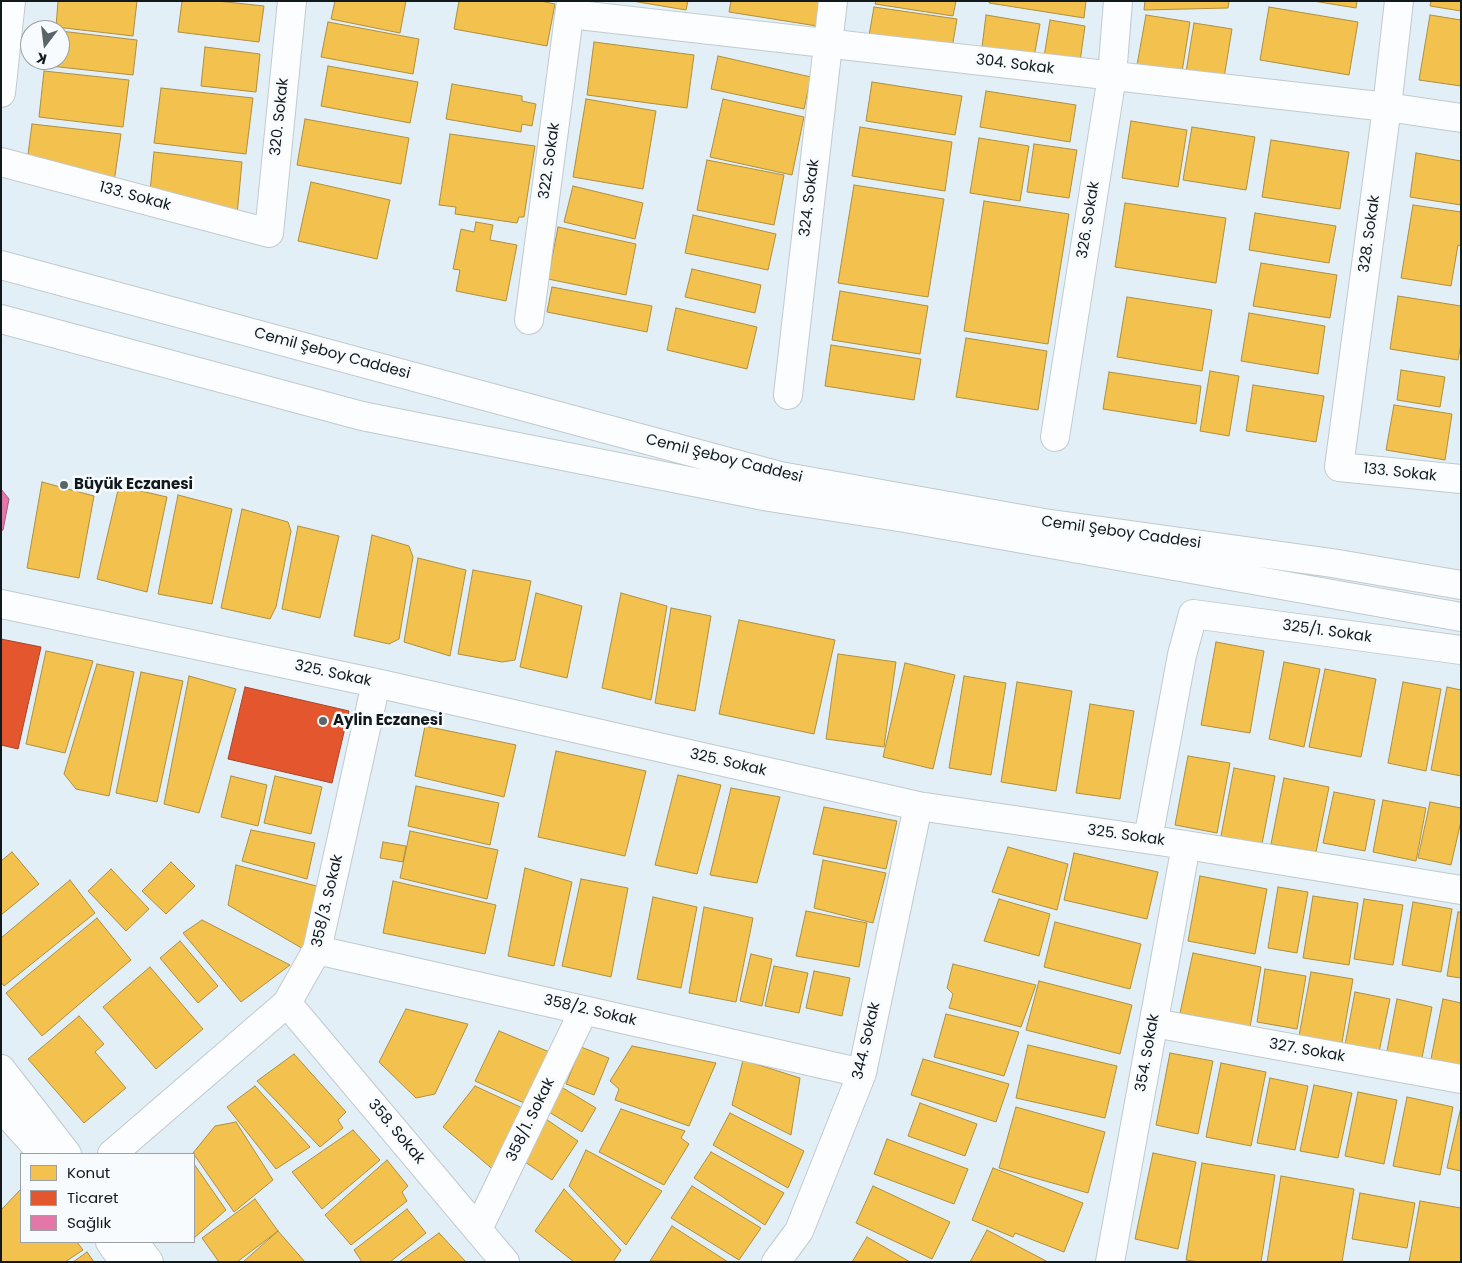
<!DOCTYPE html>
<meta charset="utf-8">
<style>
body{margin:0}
#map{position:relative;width:1462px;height:1263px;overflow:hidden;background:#e3eff6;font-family:Poppins,sans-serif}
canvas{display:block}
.frame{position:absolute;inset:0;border:2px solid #11191d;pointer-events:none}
.legend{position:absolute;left:20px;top:1153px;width:175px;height:90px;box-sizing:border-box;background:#f7fbfe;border:1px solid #9ba1a4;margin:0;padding:6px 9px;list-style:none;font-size:15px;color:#11191d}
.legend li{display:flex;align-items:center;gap:10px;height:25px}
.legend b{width:25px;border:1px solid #9ba1a4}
.north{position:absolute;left:20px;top:20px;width:50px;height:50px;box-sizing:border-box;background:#f7fbfe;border:1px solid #9ba1a4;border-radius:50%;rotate:195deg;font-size:14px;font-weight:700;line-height:20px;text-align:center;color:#11191d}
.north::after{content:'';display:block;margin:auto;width:18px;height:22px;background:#5a6469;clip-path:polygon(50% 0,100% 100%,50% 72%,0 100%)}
</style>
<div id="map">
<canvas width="1462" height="1263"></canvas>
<div class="frame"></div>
<ul class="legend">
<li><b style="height:14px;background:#f2c14e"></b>Konut</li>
<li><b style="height:14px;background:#e4572e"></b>Ticaret</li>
<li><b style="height:14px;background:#e377a8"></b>Sağlık</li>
</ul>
<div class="north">K</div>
</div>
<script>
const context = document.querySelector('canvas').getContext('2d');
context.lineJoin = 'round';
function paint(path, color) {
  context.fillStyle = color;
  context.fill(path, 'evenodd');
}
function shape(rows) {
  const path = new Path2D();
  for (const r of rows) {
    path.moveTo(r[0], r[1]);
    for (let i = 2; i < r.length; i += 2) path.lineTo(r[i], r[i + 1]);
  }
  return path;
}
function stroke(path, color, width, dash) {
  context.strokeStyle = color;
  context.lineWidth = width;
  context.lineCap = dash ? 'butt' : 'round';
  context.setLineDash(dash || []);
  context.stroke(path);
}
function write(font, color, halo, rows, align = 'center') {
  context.font = font + ' Poppins,sans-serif';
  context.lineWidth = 5;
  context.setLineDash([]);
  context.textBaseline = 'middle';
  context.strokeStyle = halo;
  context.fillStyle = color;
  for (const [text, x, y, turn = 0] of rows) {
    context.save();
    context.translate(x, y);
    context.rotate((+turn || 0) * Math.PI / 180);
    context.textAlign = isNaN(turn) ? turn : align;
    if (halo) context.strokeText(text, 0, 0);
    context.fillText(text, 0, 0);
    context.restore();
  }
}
const homes = shape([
 [58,1,137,1,133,36,56,27,58,1],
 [182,1,217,1,264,6,259,42,178,32,182,1],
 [335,1,406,1,400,33,331,19,335,1],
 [459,1,541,1,555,4,547,46,454,29,459,1],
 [632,1,688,1,686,10,632,1],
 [731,1,821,1,817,26,729,12,731,1],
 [876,1,956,1,953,16,875,4,876,1],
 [989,1,1086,1,1084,18,989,3,989,1],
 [1145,1,1229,1,1228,8,1144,10,1145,1],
 [1313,1,1357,1,1356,8,1313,1],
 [1431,1,1461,1,1461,11,1430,6,1431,1],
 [874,7,957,19,951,54,868,41,874,7],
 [1269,7,1358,22,1349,75,1260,60,1269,7],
 [986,15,1040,24,1033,63,981,55,986,15],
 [1146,15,1190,22,1182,72,1137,65,1146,15],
 [1430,15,1461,20,1461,86,1419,80,1430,15],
 [1050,20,1085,26,1079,69,1043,63,1050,20],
 [328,22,419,39,413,74,321,57,328,22],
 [1194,23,1232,29,1224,78,1186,72,1194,23],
 [60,31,137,40,133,75,50,66,50,60,60,60,60,31],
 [594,42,694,55,687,108,587,95,594,42],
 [205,47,260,54,256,92,201,86,205,47],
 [718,56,811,77,804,109,711,89,718,56],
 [328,66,418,82,410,123,321,106,328,66],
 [44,71,129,80,123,127,39,117,44,71],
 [872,82,962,96,955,135,866,121,872,82],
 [452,84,522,96,522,101,536,104,532,126,522,124,521,132,446,119,452,84],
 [161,88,253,98,246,154,154,143,161,88],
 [986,91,1076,105,1070,142,980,127,986,91],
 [586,99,656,111,643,189,573,177,586,99],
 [723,99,804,117,792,175,710,157,723,99],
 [305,119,409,138,401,184,297,165,305,119],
 [1131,121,1187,130,1178,187,1122,178,1131,121],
 [32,124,121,134,114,182,27,162,32,124],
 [860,127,952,142,945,191,852,176,860,127],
 [1192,127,1255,137,1246,190,1183,180,1192,127],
 [450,134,535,146,524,217,519,217,517,223,455,214,456,207,439,205,450,134],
 [979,138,1029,146,1020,201,970,193,979,138],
 [1271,140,1349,152,1340,209,1262,197,1271,140],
 [1034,144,1077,150,1069,198,1027,192,1034,144],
 [154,152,242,162,237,215,150,191,154,152],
 [1416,153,1461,161,1461,205,1410,197,1416,153],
 [707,160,784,175,774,225,697,210,707,160],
 [311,182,390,200,377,259,298,241,311,182],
 [854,185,944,199,928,297,838,283,854,185],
 [573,186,643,203,635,239,564,222,573,186],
 [984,201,1069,214,1048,344,964,331,984,201],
 [1125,203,1226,218,1216,283,1115,267,1125,203],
 [1413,205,1461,212,1461,246,1458,245,1451,286,1401,278,1413,205],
 [1255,213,1336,226,1329,263,1249,250,1255,213],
 [693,215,776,234,768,270,685,253,693,215],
 [476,222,493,225,490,240,517,245,506,301,456,291,460,270,453,269,461,229,474,232,476,222],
 [558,227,636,244,626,295,548,279,558,227],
 [1261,263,1337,275,1330,318,1253,306,1261,263],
 [692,269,761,285,755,313,685,297,692,269],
 [552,287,652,306,647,332,547,312,552,287],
 [840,291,928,306,920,354,832,340,840,291],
 [1398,296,1461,306,1461,344,1458,360,1390,349,1398,296],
 [1127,297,1212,310,1202,371,1117,357,1127,297],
 [676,308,757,327,747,369,667,350,676,308],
 [1249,313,1325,326,1318,374,1241,361,1249,313],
 [966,338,1047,351,1038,410,956,397,966,338],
 [831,345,921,359,914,400,825,386,831,345],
 [1401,370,1445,377,1440,407,1397,400,1401,370],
 [1210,371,1239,376,1229,436,1200,431,1210,371],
 [1109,372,1201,386,1196,424,1103,409,1109,372],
 [1253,385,1324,396,1316,442,1246,431,1253,385],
 [1394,405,1452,414,1445,460,1386,450,1394,405],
 [42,482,94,496,79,578,27,568,42,482],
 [119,486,167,497,147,592,97,579,119,486],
 [178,495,232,509,212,604,158,594,178,495],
 [242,509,288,522,291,531,276,607,270,619,221,608,242,509],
 [298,526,339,536,320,618,282,609,298,526],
 [372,535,409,546,413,557,399,639,389,644,354,636,372,535],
 [418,558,466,570,450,656,404,642,418,558],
 [473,570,531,581,515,660,502,662,458,654,473,570],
 [536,593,582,606,567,678,520,667,536,593],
 [621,593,667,606,651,700,602,688,621,593],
 [671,608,711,616,695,711,655,703,671,608],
 [739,620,835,640,814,734,719,714,739,620],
 [1216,642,1264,651,1250,733,1201,725,1216,642],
 [46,651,93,661,65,753,26,744,46,651],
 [838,654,896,662,884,747,826,739,838,654],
 [1284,662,1320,669,1304,747,1269,739,1284,662],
 [905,663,955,675,933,769,883,757,905,663],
 [97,664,134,672,109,796,76,789,64,774,97,664],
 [1325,669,1376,679,1361,757,1309,747,1325,669],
 [141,672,183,681,157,802,116,793,141,672],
 [189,676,236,689,199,813,164,804,189,676],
 [964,676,1006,683,991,775,949,768,964,676],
 [1017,682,1072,691,1056,791,1001,782,1017,682],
 [1403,682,1441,689,1426,771,1388,763,1403,682],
 [1447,687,1461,690,1461,776,1431,770,1447,687],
 [1090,704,1134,711,1120,799,1076,793,1090,704],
 [425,726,516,745,504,797,415,776,425,726],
 [556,751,646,771,625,856,538,837,556,751],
 [1188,756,1230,763,1217,833,1175,825,1188,756],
 [1234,768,1275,776,1262,844,1221,836,1234,768],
 [678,775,721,785,697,874,655,865,678,775],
 [231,776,267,785,258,826,221,817,231,776],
 [275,776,322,787,311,834,264,823,275,776],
 [1284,778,1329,787,1316,852,1271,844,1284,778],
 [416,786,499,803,490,845,408,826,416,786],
 [731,788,780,797,757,883,710,875,731,788],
 [1334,792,1375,800,1365,851,1323,843,1334,792],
 [1383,800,1426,808,1416,861,1373,852,1383,800],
 [1430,802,1461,808,1461,821,1451,865,1418,858,1430,802],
 [824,807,897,821,886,869,813,854,824,807],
 [251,830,315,843,307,879,242,861,251,830],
 [410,831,498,850,487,899,400,878,410,831],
 [383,842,406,846,403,862,380,858,383,842],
 [1008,847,1068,864,1057,910,992,892,1008,847],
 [12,852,39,884,1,915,1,861,12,852],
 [1074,853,1158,872,1147,919,1064,900,1074,853],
 [823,860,886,873,873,923,814,908,823,860],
 [171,862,195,886,166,914,142,891,171,862],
 [236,865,324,888,305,950,228,905,236,865],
 [525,868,572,882,554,966,508,956,525,868],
 [111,869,149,909,126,931,88,891,111,869],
 [1200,876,1267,889,1255,954,1188,941,1200,876],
 [581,879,628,888,611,977,562,966,581,879],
 [70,880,95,913,4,986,1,982,1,938,70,880],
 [393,881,496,905,485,954,383,933,393,881],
 [1278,887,1308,892,1297,953,1268,948,1278,887],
 [1313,896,1358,903,1349,965,1303,958,1313,896],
 [653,897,697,907,681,988,637,979,653,897],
 [999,899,1050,914,1039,956,984,941,999,899],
 [1364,899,1403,905,1393,965,1354,959,1364,899],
 [1413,902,1452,909,1441,972,1402,965,1413,902],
 [704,907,753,918,736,1002,689,993,704,907],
 [806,911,867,923,859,967,796,956,806,911],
 [1458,912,1461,912,1461,978,1447,976,1458,912],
 [97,918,131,960,42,1036,6,993,97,918],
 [202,920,290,965,241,1002,183,933,202,920],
 [1055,922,1141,944,1130,989,1044,967,1055,922],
 [180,941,218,986,198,1003,160,958,180,941],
 [1193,953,1261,967,1250,1027,1180,1013,1193,953],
 [751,954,772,959,762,1006,740,1001,751,954],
 [953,964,1036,985,1021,1027,949,1008,953,994,947,988,953,964],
 [774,966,808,973,799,1013,765,1006,774,966],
 [150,967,203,1029,156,1069,103,1007,150,967],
 [1265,969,1306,976,1297,1029,1257,1022,1265,969],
 [814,971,850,978,842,1016,806,1008,814,971],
 [1311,972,1353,979,1341,1048,1298,1041,1311,972],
 [1039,981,1132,1005,1120,1054,1026,1030,1039,981],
 [1355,992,1390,999,1379,1052,1345,1045,1355,992],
 [1397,999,1432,1007,1421,1063,1386,1056,1397,999],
 [1443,999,1461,1003,1461,1071,1430,1064,1443,999],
 [406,1009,468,1024,435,1094,416,1098,379,1062,406,1009],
 [946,1014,1019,1032,1004,1076,934,1057,946,1014],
 [79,1016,104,1044,95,1052,126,1088,84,1123,28,1059,79,1016],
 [499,1031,559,1056,533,1107,475,1081,499,1031],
 [1028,1045,1117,1066,1105,1118,1016,1098,1028,1045],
 [632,1046,716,1063,689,1126,615,1100,619,1089,610,1081,632,1046],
 [581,1047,609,1058,594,1095,566,1084,581,1047],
 [1170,1053,1213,1061,1198,1134,1156,1125,1170,1053],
 [294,1054,346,1112,338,1120,343,1128,320,1147,257,1081,294,1054],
 [923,1059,1009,1084,996,1122,911,1095,923,1059],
 [743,1060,800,1078,791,1135,732,1105,743,1060],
 [1221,1063,1266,1072,1251,1146,1206,1137,1221,1063],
 [1270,1078,1308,1086,1295,1150,1257,1143,1270,1078],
 [558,1085,596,1108,582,1132,544,1109,558,1085],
 [1314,1085,1352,1093,1338,1158,1300,1151,1314,1085],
 [255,1086,310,1147,276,1169,227,1107,255,1086],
 [475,1086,531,1112,496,1172,443,1127,475,1086],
 [1358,1092,1397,1100,1384,1164,1345,1156,1358,1092],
 [1407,1097,1453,1107,1440,1175,1393,1166,1407,1097],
 [920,1103,977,1124,965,1156,908,1136,920,1103],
 [1016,1107,1105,1132,1088,1193,999,1168,1016,1107],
 [1461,1107,1461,1171,1447,1168,1461,1107],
 [621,1109,685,1131,681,1138,689,1144,664,1185,599,1152,621,1109],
 [730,1113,804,1151,788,1188,713,1145,730,1113],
 [543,1117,578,1141,552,1180,516,1156,543,1117],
 [236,1122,273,1180,234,1212,193,1153,215,1126,236,1122],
 [353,1130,380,1160,322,1209,292,1172,353,1130],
 [887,1139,968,1169,954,1204,874,1174,887,1139],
 [586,1150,662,1191,626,1245,569,1186,586,1150],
 [711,1152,784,1193,765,1225,694,1178,711,1152],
 [1153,1153,1196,1162,1178,1249,1135,1239,1153,1153],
 [387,1160,408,1186,402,1192,407,1201,351,1245,325,1215,387,1160],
 [1202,1163,1275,1175,1261,1262,1200,1262,1186,1260,1202,1163],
 [194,1164,226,1210,194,1238,194,1164],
 [993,1168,1083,1203,1064,1252,1015,1233,1013,1237,972,1220,993,1168],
 [1281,1176,1354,1189,1342,1262,1267,1262,1281,1176],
 [692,1186,761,1228,739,1260,671,1218,692,1186],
 [873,1186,950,1222,932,1259,856,1223,873,1186],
 [21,1189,21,1242,77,1242,83,1250,65,1262,1,1262,1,1210,21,1189],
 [564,1189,621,1250,613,1262,574,1262,535,1231,564,1189],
 [1360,1193,1415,1203,1407,1248,1352,1239,1360,1193],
 [255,1199,278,1231,237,1262,219,1262,202,1238,255,1199],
 [1420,1201,1461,1208,1461,1262,1409,1262,1420,1201],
 [407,1209,426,1233,390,1262,362,1262,354,1250,407,1209],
 [672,1226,728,1262,650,1261,672,1226],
 [987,1230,1048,1262,970,1262,987,1230],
 [278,1231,305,1262,243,1262,278,1231],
 [439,1233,466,1262,399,1262,439,1233],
 [867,1237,910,1262,852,1262,867,1237],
 [87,1252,94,1262,73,1262,87,1252]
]);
paint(homes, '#f2c14e');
stroke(homes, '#ae8f3f', 1);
const shops = shape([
 [1,639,41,647,18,749,1,745,1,639],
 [245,687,349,711,332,783,228,759,245,687]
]);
paint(shops, '#e4572e');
stroke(shops, '#a54429', 1);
const health = shape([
 [1,489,9,499,3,530,1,531,1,489]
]);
paint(health, '#e377a8');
stroke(health, '#a45b7e', 1);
const minor = shape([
 [1399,1,1387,107,1339,467,1461,479],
 [570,14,1387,107,1461,118],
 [1,93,11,1],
 [1,162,269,233,292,1],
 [529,320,571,1],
 [788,395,833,1],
 [1055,437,1112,76,1118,1],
 [1,604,376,683,918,806,1186,845,1461,890],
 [1148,839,1182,655,1193,614,1461,650],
 [317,950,862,1073],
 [287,1003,505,1262],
 [1154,1023,1461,1079],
 [1,1069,67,1154],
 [1,1107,43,1154],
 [112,1154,287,1003,317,950,376,683],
 [478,1229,584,1010],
 [110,1242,124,1262],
 [134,1242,149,1262],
 [776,1262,799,1231,862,1073,918,806],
 [1110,1262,1186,845]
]);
const major = shape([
 [1,265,780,476,1044,523,1332,563,1461,585],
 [1,319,362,416,769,497,905,518,1461,617]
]);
stroke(minor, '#c0cacf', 30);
stroke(major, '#c0cacf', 30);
stroke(minor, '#fbfdfe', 28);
stroke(major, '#fbfdfe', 28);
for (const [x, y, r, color] of [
 [64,485,5,"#5a6469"],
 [323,721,5,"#5a6469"]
]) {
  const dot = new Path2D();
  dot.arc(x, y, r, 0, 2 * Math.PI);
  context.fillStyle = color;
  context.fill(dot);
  stroke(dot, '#f7fbfe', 2);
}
write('15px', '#11191d', '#f7fbfe', [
 ["304. Sokak",1015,65,7],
 ["320. Sokak",280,117,-84],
 ["322. Sokak",550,161,-82],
 ["133. Sokak",135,197,15],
 ["324. Sokak",810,198,-83],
 ["326. Sokak",1089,220,-81],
 ["328. Sokak",1370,234,-82],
 ["Cemil Şeboy Caddesi",332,354,15],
 ["Cemil Şeboy Caddesi",724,459,14],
 ["133. Sokak",1400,473,6],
 ["Cemil Şeboy Caddesi",1121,533,8],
 ["325/1. Sokak",1327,632,8],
 ["325. Sokak",333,674,12],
 ["325. Sokak",728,763,13],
 ["325. Sokak",1126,836,8],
 ["358/3. Sokak",328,901,-77],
 ["358/2. Sokak",590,1011,13],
 ["344. Sokak",867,1041,-77],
 ["327. Sokak",1307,1051,10],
 ["354. Sokak",1148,1053,-80],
 ["358/1. Sokak",531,1120,-64],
 ["358. Sokak",396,1132,50]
]);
write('bold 15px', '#11191d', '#f7fbfe', [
 ["Büyük Eczanesi",74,485],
 ["Aylin Eczanesi",333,721]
], 'left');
</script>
